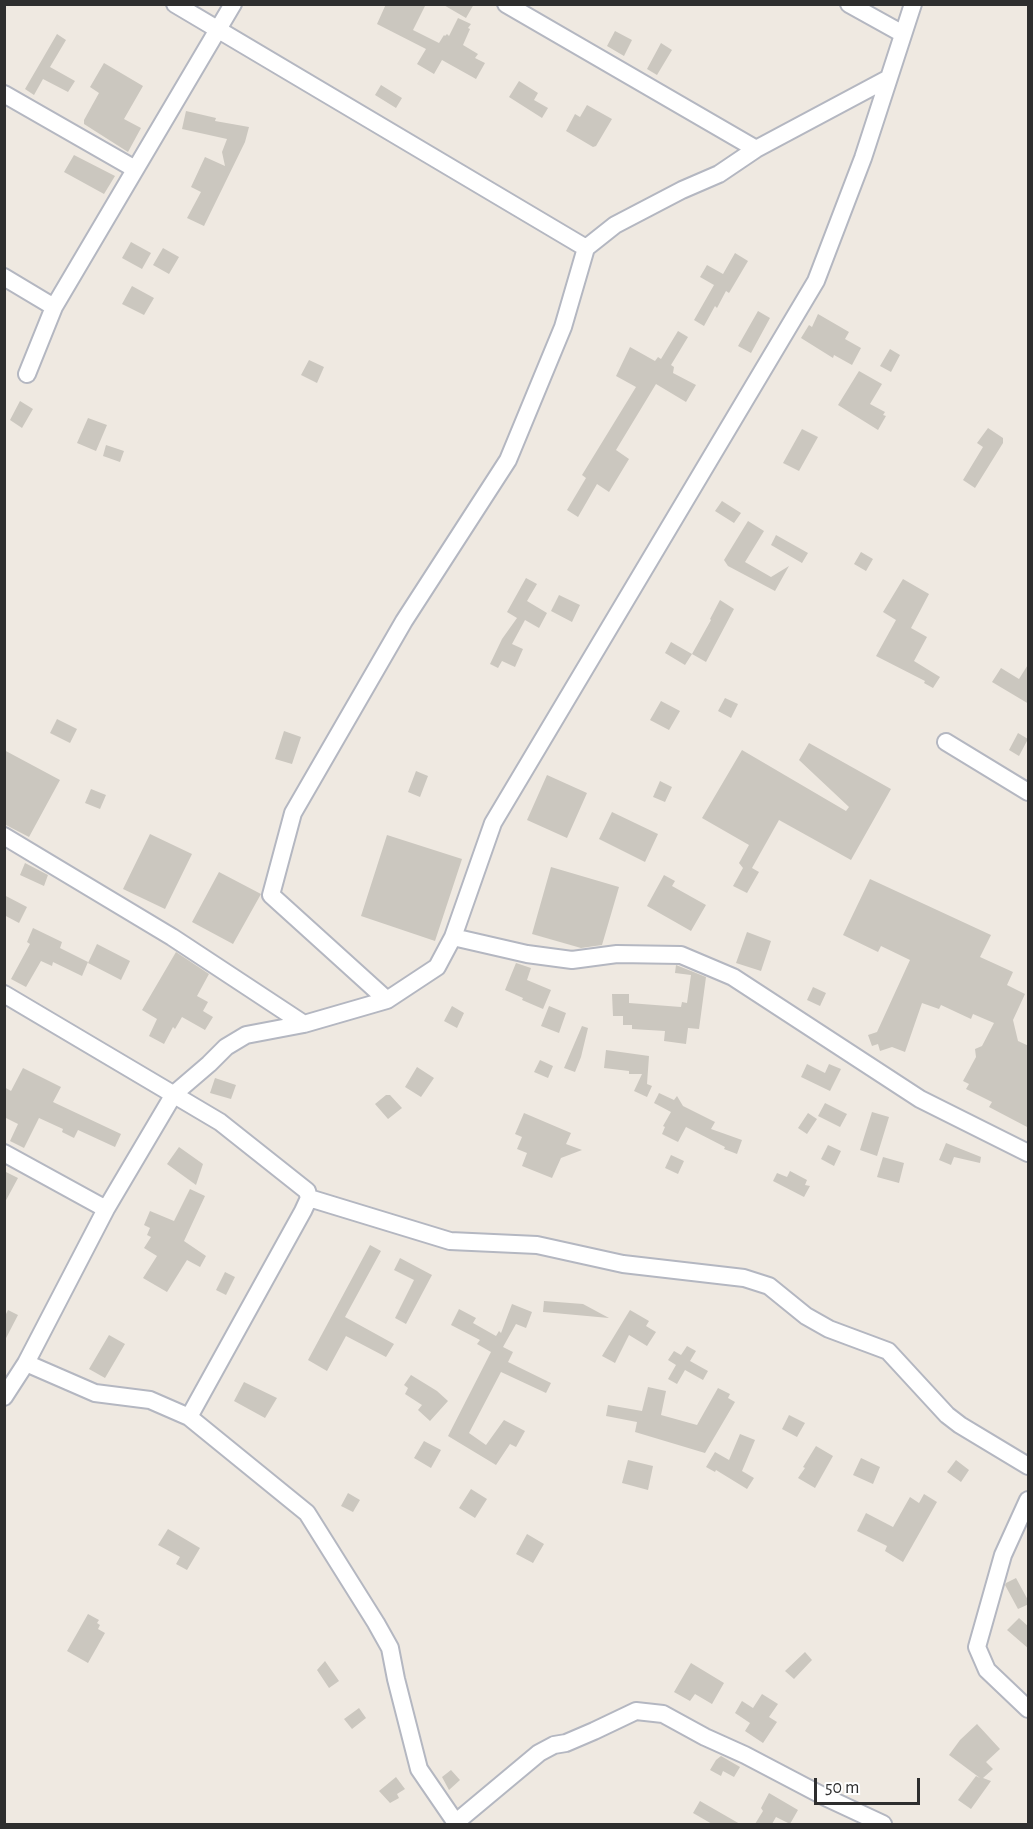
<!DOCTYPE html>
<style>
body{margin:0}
#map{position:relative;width:1033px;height:1829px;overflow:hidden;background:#efe9e1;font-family:"Alegreya Sans",sans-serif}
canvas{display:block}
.frame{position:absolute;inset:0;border:6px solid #2e2e2e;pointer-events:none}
.scale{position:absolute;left:814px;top:1778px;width:106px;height:27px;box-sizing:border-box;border:3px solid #2e2e2e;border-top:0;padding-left:8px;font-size:18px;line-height:21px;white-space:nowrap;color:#2e2e2e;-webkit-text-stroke:4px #fff;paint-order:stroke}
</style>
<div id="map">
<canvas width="1033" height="1829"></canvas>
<div class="frame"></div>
<div class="scale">50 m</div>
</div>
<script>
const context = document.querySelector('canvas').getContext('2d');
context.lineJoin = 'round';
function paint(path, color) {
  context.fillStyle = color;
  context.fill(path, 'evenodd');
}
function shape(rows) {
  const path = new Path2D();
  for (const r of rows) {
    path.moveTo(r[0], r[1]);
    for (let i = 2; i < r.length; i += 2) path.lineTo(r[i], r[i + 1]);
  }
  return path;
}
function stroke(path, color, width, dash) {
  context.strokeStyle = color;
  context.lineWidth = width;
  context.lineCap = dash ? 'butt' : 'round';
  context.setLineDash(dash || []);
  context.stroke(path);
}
paint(shape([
 [386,4,426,4,413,30,439,43,444,35,445,36,447,34,449,36,458,18,471,24,468,28,470,29,463,45,478,54,475,58,485,63,476,79,442,60,434,74,417,64,426,49,377,24],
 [442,4,474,4,466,18],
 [615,31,632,40,624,56,607,46],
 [57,34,66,40,50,67,75,81,68,92,43,79,34,95,25,89],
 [661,43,672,50,657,75,647,69],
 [104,63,143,86,124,119,141,128,128,152,84,124,84,120,99,93,90,87],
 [519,81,538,93,534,100,548,108,542,118,509,97],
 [381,85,402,98,396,108,375,95],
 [587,105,612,119,596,146,593,147,566,131,575,114,580,117],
 [186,111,216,118,215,121,249,127,245,142,204,226,187,218,201,192,191,187,205,157,225,166,222,152,227,139,182,129],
 [74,155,115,176,104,194,64,172],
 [131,242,151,253,142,269,122,258],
 [163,248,179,257,169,274,153,265],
 [735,253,748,261,729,293,726,291,717,308,715,306,704,326,694,320,714,285,700,277,707,265,723,274],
 [132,286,154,298,144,315,122,304],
 [758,311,770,318,751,353,738,346],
 [818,314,849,332,845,339,861,348,852,365,834,355,833,358,801,338,809,325,812,327],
 [678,331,688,337,671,365,674,367,673,373,696,385,686,402,656,384,616,450,629,459,609,492,597,484,578,517,567,510,586,478,582,475,636,387,616,376,630,347,655,361,658,357,661,359],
 [890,349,900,355,891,372,880,366],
 [309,360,324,367,317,383,301,375],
 [859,371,882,384,870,404,885,412,883,415,886,416,878,430,838,405],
 [20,401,33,409,22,428,10,420],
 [88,418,107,425,96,451,77,443],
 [988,428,1003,438,1003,443,975,488,963,480,983,447,977,443],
 [802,429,818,437,799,471,783,463],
 [106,445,124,451,120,462,103,456],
 [722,501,741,513,734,523,715,511],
 [748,521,764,531,745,562,771,577,789,566,775,591,728,566,724,560],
 [776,535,808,553,802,563,771,545],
 [861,552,873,559,866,571,854,564],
 [526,578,537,584,527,601,547,613,539,628,525,620,512,644,523,649,515,667,502,661,498,668,490,664,502,639,517,618,507,612],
 [903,579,929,594,911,628,927,637,914,661,940,677,933,688,924,683,925,681,876,656,896,620,883,612],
 [559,595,580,605,572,622,551,611],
 [720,600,734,609,706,662,692,654,711,620,710,619],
 [671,642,692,654,685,665,665,653],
 [1029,663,1029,704,992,682,1001,668,1019,679],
 [725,698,738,704,731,718,718,711],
 [661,701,680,711,669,730,650,720],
 [57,719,77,729,70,743,50,733],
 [284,731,301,737,292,764,275,759],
 [1018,733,1028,739,1019,756,1009,750],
 [809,743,891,789,851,860,779,820,752,868,759,872,747,893,733,886,743,868,739,863,749,845,702,818,742,750,846,811,849,807,799,760],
 [4,750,60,780,29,837,4,824],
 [416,771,428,776,420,797,408,792],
 [547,775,587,793,567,838,527,820],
 [660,781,672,787,665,802,653,797],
 [91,789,106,795,100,809,85,803],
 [612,812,658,834,645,862,599,839],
 [150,834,192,854,165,909,123,889],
 [387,835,462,859,435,941,361,916],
 [25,863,48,875,44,886,20,875],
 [551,867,619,887,602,945,581,948,532,934],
 [219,872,261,894,233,944,192,922],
 [664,875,675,881,672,886,706,905,691,931,647,906],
 [870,879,991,935,980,957,1013,972,1007,985,1025,994,1013,1020,1018,1041,1029,1046,1029,1128,989,1107,992,1102,966,1089,969,1084,963,1081,976,1057,975,1049,982,1046,994,1023,973,1014,971,1019,941,1005,939,1009,922,1003,905,1052,892,1047,880,1051,878,1044,872,1046,868,1035,877,1032,910,960,881,946,878,952,843,935],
 [4,895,27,907,19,923,4,915],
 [33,928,62,942,60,948,88,962,82,976,53,962,52,966,41,961,26,987,11,979,30,944,27,942],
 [747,932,771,941,761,971,736,963],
 [97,944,130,961,121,980,88,963],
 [176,952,209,974,197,996,208,1002,203,1011,213,1017,205,1030,182,1017,175,1029,173,1027,164,1044,149,1036,157,1019,142,1010],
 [516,963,531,968,527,980,551,990,543,1009,522,1000,523,998,505,990],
 [676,965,706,977,699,1029,688,1028,686,1044,664,1041,665,1031,632,1029,632,1025,623,1025,623,1016,613,1016,612,994,629,994,629,1003,681,1007,682,1002,687,1003,691,975,675,973],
 [813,987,826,993,820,1006,807,1000],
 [452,1006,464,1013,457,1028,444,1021],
 [549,1006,566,1013,559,1033,541,1026],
 [582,1026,588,1028,581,1057,575,1072,564,1068],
 [606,1050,649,1056,647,1084,652,1086,647,1097,634,1091,642,1074,629,1074,629,1071,604,1068],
 [540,1060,553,1066,548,1078,534,1072],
 [807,1064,825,1073,829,1064,841,1069,830,1091,801,1077],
 [417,1067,434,1078,421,1097,405,1087],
 [23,1068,61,1087,53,1102,121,1134,115,1147,78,1130,74,1138,62,1132,63,1129,39,1118,24,1148,10,1141,18,1124,4,1117,4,1087,11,1091],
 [215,1078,236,1085,231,1099,210,1093],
 [659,1093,674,1100,677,1096,683,1106,715,1122,711,1129,742,1140,737,1154,724,1149,725,1147,686,1127,678,1142,662,1134,665,1127,663,1126,671,1112,654,1103],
 [386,1095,390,1095,402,1108,388,1119,375,1104],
 [825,1103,847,1114,840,1127,818,1116],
 [872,1112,889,1117,877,1156,860,1150],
 [524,1113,571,1133,566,1144,582,1150,561,1158,552,1178,522,1166,527,1153,517,1149,522,1137,515,1134],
 [808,1113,817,1119,807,1134,798,1128],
 [946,1143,981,1157,980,1163,954,1157,951,1165,939,1160],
 [828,1145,841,1151,834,1166,821,1159],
 [179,1147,203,1164,196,1185,167,1164],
 [671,1155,684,1161,678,1174,665,1168],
 [883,1157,904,1163,899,1183,877,1177],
 [4,1171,18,1178,4,1204],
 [790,1171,807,1180,805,1185,810,1186,804,1197,773,1181,777,1173,787,1177],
 [190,1189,205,1196,184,1241,206,1256,200,1267,187,1260,167,1292,143,1278,157,1256,144,1248,151,1237,147,1235,150,1228,144,1225,150,1211,174,1221],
 [370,1245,381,1251,345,1317,394,1344,386,1357,346,1336,327,1371,308,1360],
 [400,1258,432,1275,406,1324,395,1318,414,1280,394,1270],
 [225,1272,235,1277,226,1295,216,1290],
 [544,1301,583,1304,609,1318,543,1312],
 [512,1304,532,1312,526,1328,516,1324,503,1347,513,1352,508,1362,551,1383,546,1393,501,1372,469,1433,486,1445,504,1420,525,1431,516,1447,510,1444,496,1465,448,1436,491,1352,477,1344,480,1340,451,1325,459,1309,476,1318,473,1323,496,1336,499,1331,501,1333],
 [8,1310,18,1315,4,1342,4,1318],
 [630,1310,649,1321,646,1326,656,1332,647,1346,629,1335,615,1363,602,1356],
 [109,1335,125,1344,105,1378,89,1369],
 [687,1346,696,1351,690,1361,708,1371,703,1380,685,1370,677,1384,668,1379,676,1365,668,1360,674,1351,681,1355],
 [411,1375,437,1391,448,1401,430,1421,418,1410,422,1405,405,1394,408,1388,404,1385],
 [244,1382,277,1398,265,1418,234,1401],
 [648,1387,666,1391,661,1415,697,1425,718,1388,730,1394,728,1398,735,1402,705,1453,635,1432,637,1422,606,1416,608,1405,642,1411],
 [789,1415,805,1423,797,1437,782,1429],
 [740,1434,755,1440,742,1471,754,1478,747,1489,716,1470,715,1472,706,1467,715,1452,729,1460],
 [424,1441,441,1450,431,1468,414,1458],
 [816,1446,833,1456,815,1488,798,1478,805,1468,803,1467],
 [861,1458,880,1467,873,1484,853,1475],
 [628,1460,653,1466,648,1490,622,1483],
 [956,1460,969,1470,961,1482,947,1472],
 [471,1489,487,1499,475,1518,459,1508],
 [348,1493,360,1500,353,1512,341,1506],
 [924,1494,937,1502,903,1562,885,1551,887,1546,857,1531,866,1513,893,1527,910,1497,919,1503],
 [168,1529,200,1548,187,1570,176,1564,180,1557,158,1545],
 [527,1534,544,1544,533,1563,516,1554],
 [1016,1578,1029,1602,1029,1604,1018,1609,1005,1585,1006,1583],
 [88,1614,99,1620,97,1623,100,1625,98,1629,105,1633,88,1663,67,1651],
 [1019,1618,1029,1627,1029,1649,1007,1630],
 [805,1652,812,1660,794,1679,785,1671],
 [325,1661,339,1681,329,1688,317,1670],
 [691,1663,724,1683,712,1704,695,1694,690,1701,674,1692],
 [762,1694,778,1704,769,1717,777,1722,763,1743,745,1731,750,1723,735,1713,742,1701,753,1708],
 [359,1708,366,1718,352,1729,344,1719],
 [977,1724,1000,1749,986,1762,993,1769,983,1778,991,1781,971,1809,958,1800,976,1776,980,1778,949,1755,960,1740],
 [721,1756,740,1767,734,1777,723,1771,721,1776,710,1770,716,1760],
 [451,1770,460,1780,449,1790,442,1777],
 [396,1777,405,1789,397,1794,399,1798,390,1803,379,1791],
 [769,1793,798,1810,790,1824,776,1817,772,1824,755,1824,763,1811,761,1808],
 [700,1801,740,1824,712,1824,693,1813]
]), '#cbc7bf');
const minor = shape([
 [175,4,586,248],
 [506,4,756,149,889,78],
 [849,4,903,34],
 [4,94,135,169],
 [4,277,54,307],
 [27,374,54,307,233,4],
 [946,742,1028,792],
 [4,836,172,937,304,1024],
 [453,937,527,954,572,960,617,954,681,955,733,977,920,1099,1028,1153],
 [4,994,220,1122,307,1191,309,1198,303,1211,189,1417],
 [387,1000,271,895,293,813,404,621,508,460,563,327,586,248,615,225,682,190,719,174,756,149],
 [4,1153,106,1209],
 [309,1198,450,1241,537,1245,623,1264,744,1278,769,1286,806,1316,829,1329,888,1351,947,1415,960,1425,1028,1466],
 [26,1363,95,1393,150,1400,189,1417,307,1513,376,1623,390,1648,396,1679,419,1769,456,1823],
 [4,1397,26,1363,106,1209,174,1094,209,1064,226,1047,246,1035,304,1024,387,1000,437,967,453,937,493,823,816,281,863,158,913,4],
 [1028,1500,1003,1555,977,1647,987,1670,1028,1709],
 [454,1824,539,1753,554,1745,566,1743,594,1731,636,1711,663,1714,705,1737,745,1755,825,1797,883,1824]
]);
stroke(minor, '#b4b7c1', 20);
stroke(minor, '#fff', 16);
</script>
